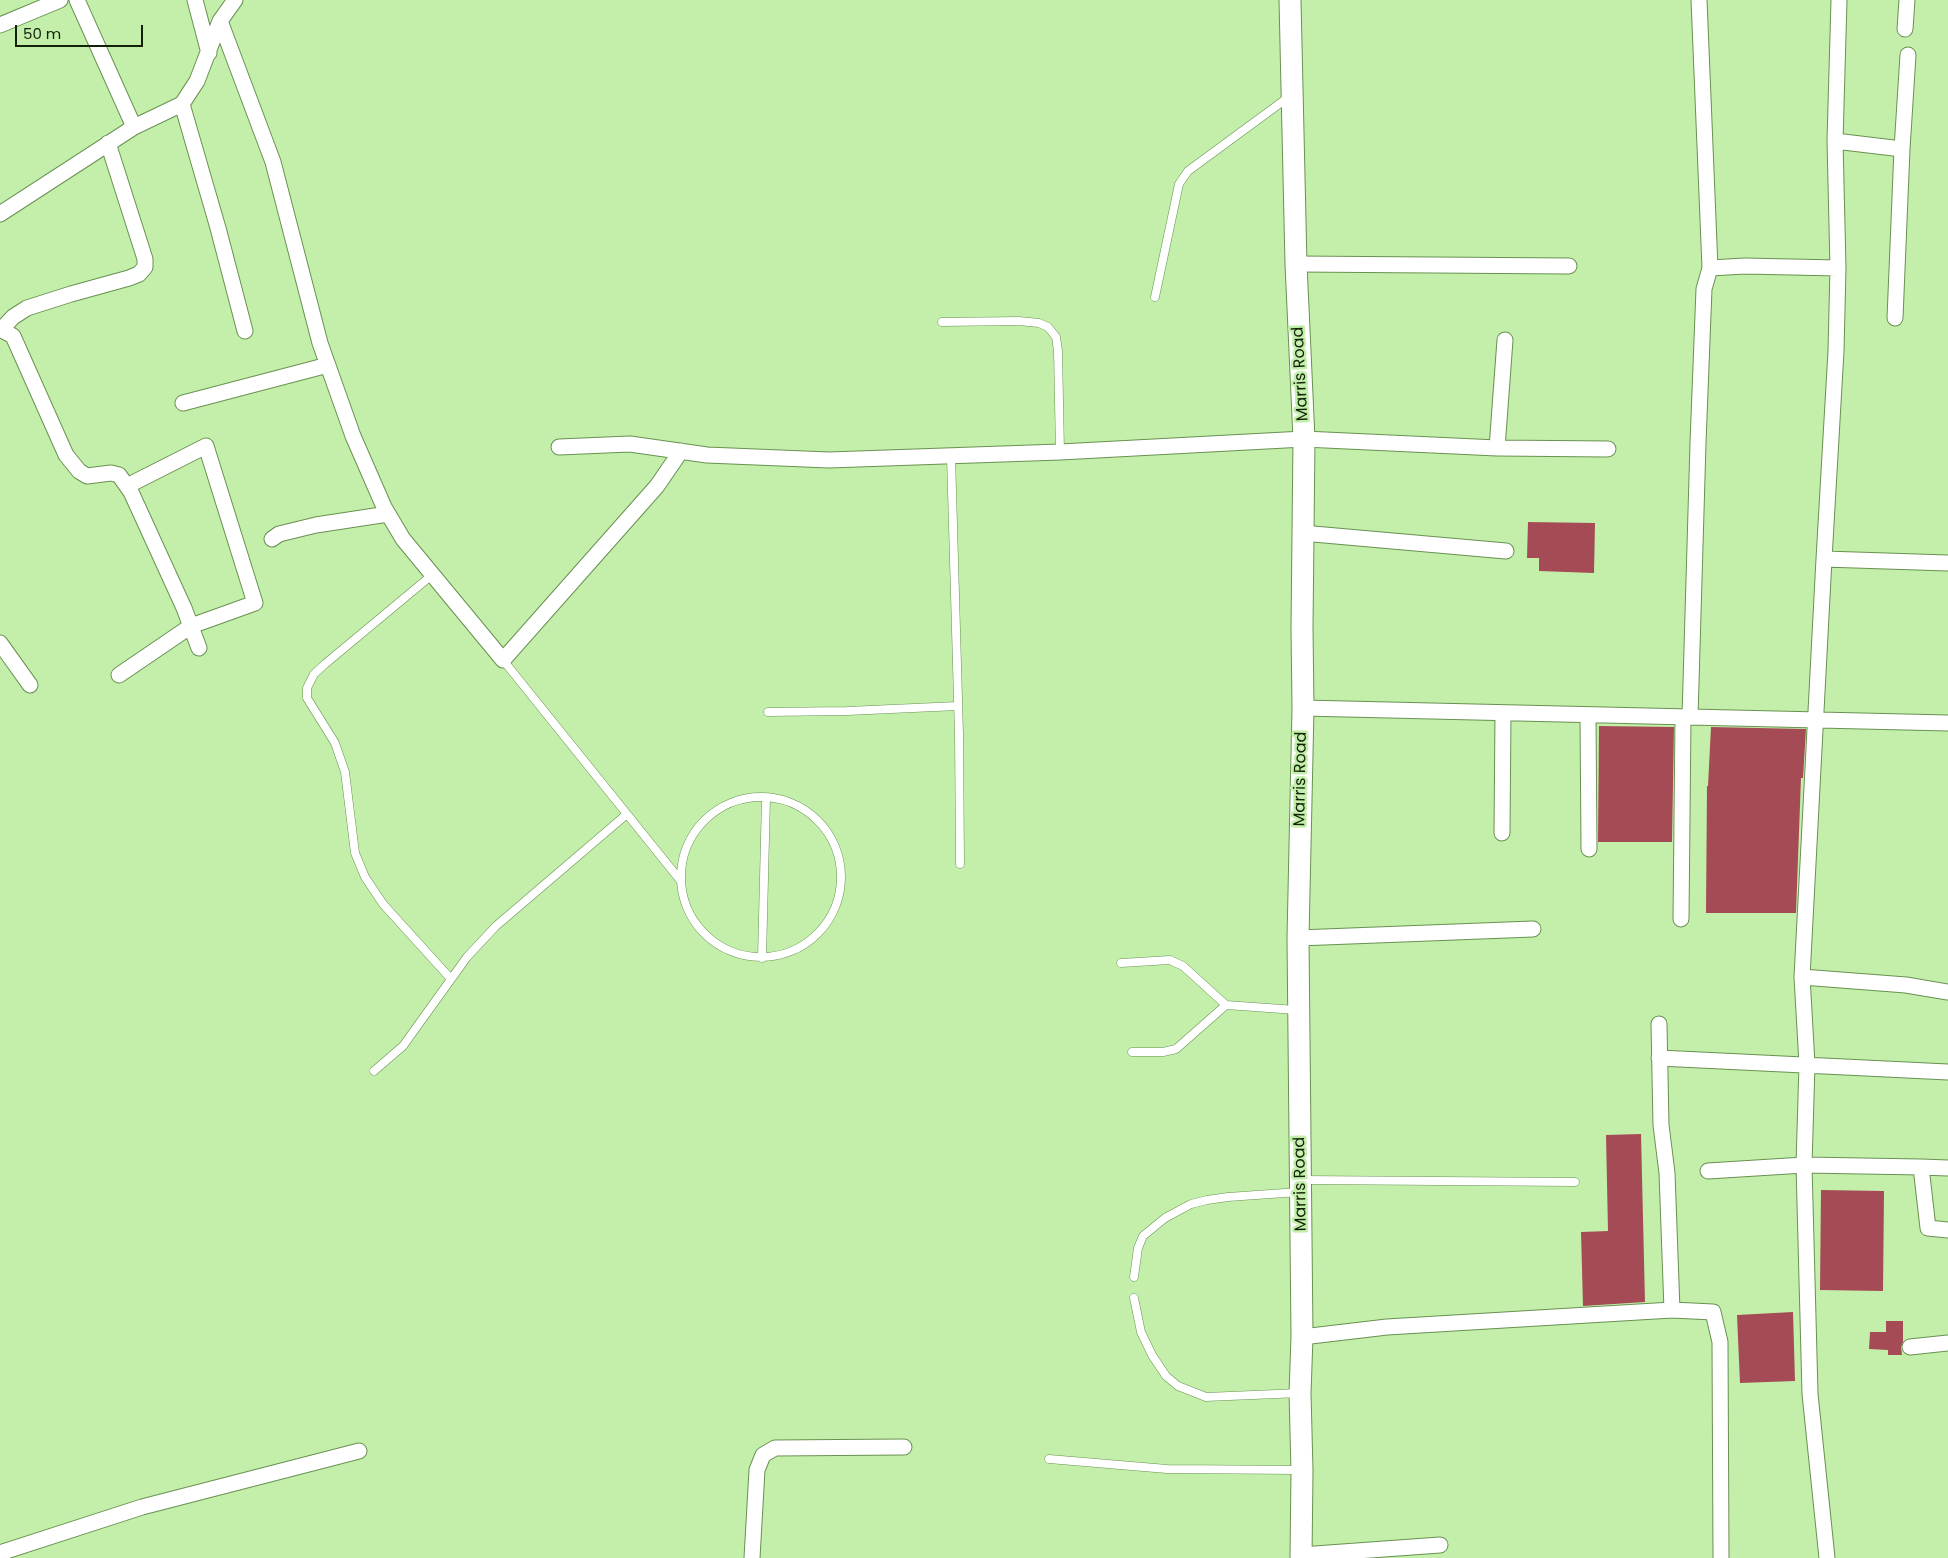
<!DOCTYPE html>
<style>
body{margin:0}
#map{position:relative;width:1948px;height:1558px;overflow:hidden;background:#c3efab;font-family:Poppins,sans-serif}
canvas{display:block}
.scale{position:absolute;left:15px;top:25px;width:128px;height:22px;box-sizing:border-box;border:2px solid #122208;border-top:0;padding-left:6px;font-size:15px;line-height:18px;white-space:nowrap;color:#122208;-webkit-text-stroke:4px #c3efab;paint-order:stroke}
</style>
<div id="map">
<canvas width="1948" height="1558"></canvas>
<div class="scale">50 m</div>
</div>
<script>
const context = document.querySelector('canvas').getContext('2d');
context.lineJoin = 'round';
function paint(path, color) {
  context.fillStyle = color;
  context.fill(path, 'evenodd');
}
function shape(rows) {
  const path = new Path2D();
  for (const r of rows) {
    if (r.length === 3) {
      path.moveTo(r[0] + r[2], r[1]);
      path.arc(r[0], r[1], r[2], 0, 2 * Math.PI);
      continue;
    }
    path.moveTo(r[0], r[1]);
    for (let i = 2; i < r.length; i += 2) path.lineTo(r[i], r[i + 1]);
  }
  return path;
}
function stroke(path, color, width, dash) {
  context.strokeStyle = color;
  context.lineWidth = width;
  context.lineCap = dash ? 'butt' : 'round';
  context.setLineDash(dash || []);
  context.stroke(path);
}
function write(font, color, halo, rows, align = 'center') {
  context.font = font + ' Poppins,sans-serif';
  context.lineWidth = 5;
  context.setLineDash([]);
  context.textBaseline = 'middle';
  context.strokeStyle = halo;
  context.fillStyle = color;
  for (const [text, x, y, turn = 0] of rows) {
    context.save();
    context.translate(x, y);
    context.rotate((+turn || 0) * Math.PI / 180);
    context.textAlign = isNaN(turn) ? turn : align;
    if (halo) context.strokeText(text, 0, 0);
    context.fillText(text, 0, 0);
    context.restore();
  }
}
paint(shape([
 [1528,522,1595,523,1594,573,1539,571,1539,558,1527,558],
 [1599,726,1674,727,1672,842,1598,842],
 [1711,727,1806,729,1803,778,1801,778,1796,913,1706,913,1707,786,1708,786],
 [1641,1134,1645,1302,1583,1306,1581,1232,1608,1231,1606,1135],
 [1821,1190,1884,1191,1883,1291,1820,1290],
 [1793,1312,1795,1381,1740,1383,1737,1315],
 [1886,1321,1903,1321,1903,1342,1901,1347,1902,1355,1888,1355,1888,1350,1869,1349,1870,1332,1886,1332]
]), '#a54b55');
const lane = shape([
 [1155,297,1179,184,1188,171,1290,96],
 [942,322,1019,321,1039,323,1048,327,1056,337,1058,351,1060,452],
 [951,456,959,734,960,864],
 [432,575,325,664,314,674,307,688,307,698,335,743,345,772,355,853,365,877,383,904,451,979],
 [503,660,680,880],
 [768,712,847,711,958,706],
 [761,877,80],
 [762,958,766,798],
 [1121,963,1170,960,1183,966,1226,1005,1296,1010],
 [1132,1052,1163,1052,1176,1049,1226,1005],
 [374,1071,403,1046,467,957,496,926,627,814],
 [1302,1180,1575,1182],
 [1134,1277,1138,1248,1143,1236,1165,1218,1191,1204,1207,1200,1228,1197,1299,1192],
 [1134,1298,1141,1332,1152,1355,1166,1376,1178,1386,1206,1397,1300,1393],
 [1049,1459,1167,1469,1300,1470]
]);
const street = shape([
 [77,0,134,127],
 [195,0,209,53],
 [1839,0,1835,141,1902,149,1895,318],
 [220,21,273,162,320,343,353,436,384,507,403,539,503,660,657,486,681,451],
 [0,25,60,0],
 [1905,29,1907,0],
 [182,104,218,228,245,331],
 [1902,149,1908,55],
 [0,214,134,127,182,104,197,81,220,21,235,0],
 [1296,264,1569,266],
 [1710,268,1745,266,1838,268],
 [0,329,13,336,66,455,79,471,87,476,111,473,119,475,131,492,184,608,199,648],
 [2,329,13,317,27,308,71,294,129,278,139,274,145,267,145,259,108,143],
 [183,403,328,365],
 [559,447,630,444,707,455,829,460,1060,452,1304,439,1497,448,1608,449],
 [1497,448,1505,340],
 [1302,533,1506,551],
 [272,539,279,534,316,525,388,514],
 [1824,559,1836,351,1838,268,1835,141],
 [1948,563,1824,559,1802,977,1906,985,1948,992],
 [0,643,30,685],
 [119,675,191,626,255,603,206,446,127,486],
 [1303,708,1948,723],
 [1588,715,1589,849],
 [1690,717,1698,443,1704,289,1710,268,1699,0],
 [1502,833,1503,713],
 [1681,919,1683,717],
 [1298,938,1533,929],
 [1802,977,1807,1064,1804,1165,1810,1394,1827,1558],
 [1659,1024,1661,1125,1667,1173,1672,1310],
 [1659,1058,1948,1072],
 [1921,1167,1948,1168],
 [1708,1171,1804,1165,1921,1167,1928,1228,1948,1230],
 [1302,1337,1387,1327,1672,1310,1713,1312,1720,1342,1721,1558],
 [1910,1347,1948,1343],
 [0,1553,142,1507,359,1451],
 [1301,1555,1440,1545],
 [752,1558,757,1470,763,1455,775,1448,904,1447]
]);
const secondary = shape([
 [1290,0,1296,264,1304,439,1302,628,1303,708,1298,938,1302,1337,1300,1393,1302,1471,1301,1558]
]);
stroke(lane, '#699151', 9);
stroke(street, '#699151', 17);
stroke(secondary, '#699151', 23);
stroke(lane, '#fff', 8);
stroke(street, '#fff', 15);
stroke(secondary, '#fff', 21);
write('16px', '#122208', '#c3efab', [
 ["Marris Road",1301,374,-93],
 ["Marris Road",1301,779,-89],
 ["Marris Road",1301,1184,-91]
]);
</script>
